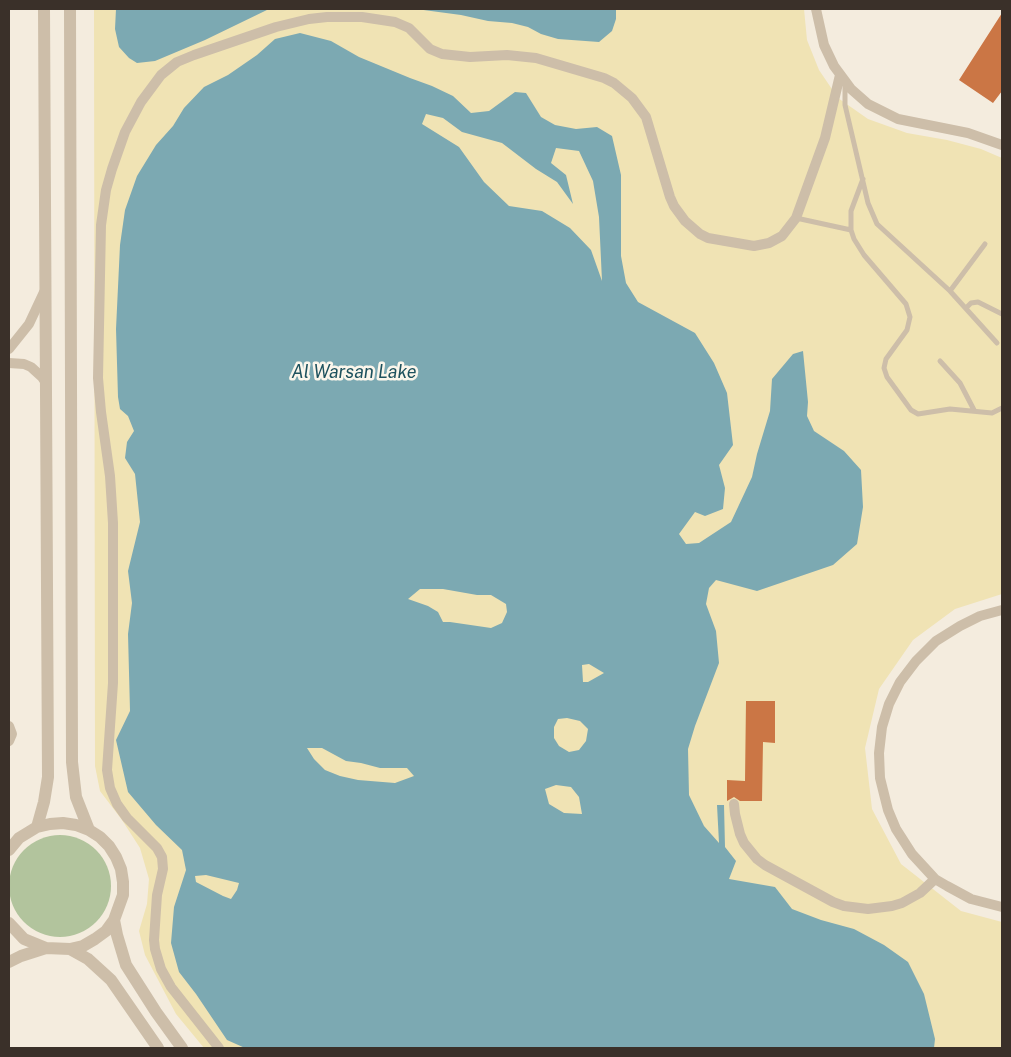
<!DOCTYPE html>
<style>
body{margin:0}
#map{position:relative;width:1011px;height:1057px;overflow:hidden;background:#f4ecde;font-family:"Public Sans",sans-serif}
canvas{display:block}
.frame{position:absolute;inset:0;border:10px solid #3a3029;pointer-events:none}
</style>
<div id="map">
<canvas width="1011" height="1057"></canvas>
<div class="frame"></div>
</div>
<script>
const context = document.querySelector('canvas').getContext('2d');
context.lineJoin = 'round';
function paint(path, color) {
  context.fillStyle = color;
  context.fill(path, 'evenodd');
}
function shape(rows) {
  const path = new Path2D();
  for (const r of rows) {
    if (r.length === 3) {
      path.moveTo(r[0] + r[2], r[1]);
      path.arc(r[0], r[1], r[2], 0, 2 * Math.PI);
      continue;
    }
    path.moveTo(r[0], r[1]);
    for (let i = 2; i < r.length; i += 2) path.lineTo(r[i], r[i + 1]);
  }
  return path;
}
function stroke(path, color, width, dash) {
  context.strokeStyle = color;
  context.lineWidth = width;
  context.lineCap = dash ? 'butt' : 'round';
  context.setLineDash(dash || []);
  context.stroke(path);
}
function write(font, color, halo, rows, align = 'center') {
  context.font = font + ' "Public Sans",sans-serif';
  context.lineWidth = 5;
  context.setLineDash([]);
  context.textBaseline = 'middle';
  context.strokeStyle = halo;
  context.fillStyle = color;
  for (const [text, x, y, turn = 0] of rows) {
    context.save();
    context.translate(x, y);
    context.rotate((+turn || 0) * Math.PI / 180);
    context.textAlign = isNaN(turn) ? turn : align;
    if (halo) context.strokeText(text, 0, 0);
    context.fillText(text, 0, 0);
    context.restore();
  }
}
paint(shape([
 [60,886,51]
]), '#b2c49d');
paint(shape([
 [94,9,804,9,807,40,819,70,838,98,868,119,907,133,947,140,981,149,1002,158,1002,594,955,609,913,640,879,689,865,748,872,809,901,864,961,911,1002,922,1002,1048,204,1048,176,1014,145,955,139,931,147,904,149,879,140,848,122,820,100,791,95,766]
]), '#f0e3b4');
paint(shape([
 [116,9,269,9,205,40,155,61,137,63,129,58,119,47,115,29],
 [416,9,616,9,616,19,612,31,599,42,558,39,541,34,528,27,512,23,488,21,461,15],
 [300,33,331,41,359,57,410,78,432,86,453,96,471,113,489,111,515,92,526,93,541,117,555,125,576,129,597,127,612,136,621,175,621,256,626,283,638,302,695,333,714,363,727,393,733,445,719,465,725,488,723,509,705,516,695,512,679,534,686,544,699,543,731,522,752,477,757,454,770,411,772,379,793,354,803,351,808,402,807,416,814,431,844,451,861,470,863,507,857,544,833,565,757,591,716,580,709,588,706,604,716,631,719,663,695,726,688,749,689,795,704,826,719,843,717,805,724,805,725,847,736,861,729,879,775,887,792,909,821,920,854,929,884,945,908,962,924,994,935,1039,934,1048,245,1048,227,1040,196,994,179,972,171,943,174,907,186,870,182,850,156,825,128,792,116,740,130,711,128,634,132,603,128,571,140,522,135,474,125,458,127,442,134,431,128,416,120,409,118,397,116,329,120,245,125,210,137,176,156,145,173,126,184,108,204,87,228,75,257,55,275,39],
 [426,114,443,118,462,132,502,143,536,169,557,182,573,204,566,175,551,163,556,148,579,151,593,181,599,217,602,281,591,250,570,228,542,211,509,206,484,182,459,147,422,124],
 [420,589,443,589,477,595,491,595,506,604,507,612,502,623,491,628,450,622,443,622,438,612,428,606,408,599],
 [589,664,604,673,588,682,583,682,582,665],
 [567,718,580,721,588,729,586,741,579,750,569,752,559,746,554,738,554,727,558,719],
 [307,748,322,748,346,761,361,763,380,768,407,768,414,776,395,783,358,780,340,776,325,770,314,759],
 [556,785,571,787,579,797,582,814,564,813,549,804,545,789],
 [206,875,239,883,237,890,231,899,223,896,196,882,195,876]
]), '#7ca9b2');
paint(shape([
 [1002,13,1002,91,993,103,959,80],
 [746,701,775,701,775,743,763,742,762,801,740,801,734,797,727,801,727,780,745,781]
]), '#cb7645');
stroke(shape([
 [845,84,845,105,868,203,877,224,950,291,997,343],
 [863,179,851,211,851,230,854,239,864,255,906,304,910,317,907,330,886,359,884,368,887,377,911,410,918,414,950,409,992,413,1002,408],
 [796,218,851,230],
 [950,291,985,244],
 [966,308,971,303,978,302,1002,314],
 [940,361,960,383,974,410]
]), '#cdbea9', 5);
stroke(shape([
 [816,9,824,45,834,66,851,89,868,104,898,119,968,133,1002,145],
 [9,349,29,324,44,292],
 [9,363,24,364,31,367,42,377,46,383],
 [1002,610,980,616,960,626,936,641,916,661,900,682,889,704,882,727,879,753,880,778,888,810,896,829,912,854,935,879,947,886,971,899,1002,907],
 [9,726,12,734,9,741],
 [734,804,735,814,740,834,744,843,757,859,765,865,833,902,844,906,868,909,892,906,902,903,920,893,935,879],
 [219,1048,171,987,161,969,155,949,154,940,157,895,163,869,162,857,157,848,127,818,117,804,110,788,107,770,113,683,113,523,110,476,101,412,98,378,101,225,106,190,112,169,125,132,141,102,161,75,177,62,194,55,276,27,309,19,327,17,362,17,395,22,409,28,430,49,442,54,470,57,507,55,536,58,604,78,614,83,632,98,646,117,670,197,674,206,685,221,700,234,708,238,754,246,769,243,782,236,796,218,825,138,840,75]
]), '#cdbea9', 10);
stroke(shape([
 [70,9,72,762,76,797,89,830],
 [37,827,44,802,48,777,44,9],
 [9,850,19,838,37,827,50,824,63,823,76,825,89,830,100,837,109,846,116,857,121,869,123,882,123,895,114,920,106,931,95,939,83,946,70,949,46,948,24,939,9,923],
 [114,920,117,935,126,965,156,1012,182,1048],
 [70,949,88,959,111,980,158,1048],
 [9,962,21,956,46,948]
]), '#cdbea9', 12);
write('italic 18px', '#1d515d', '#fbf6eb', [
 ["Al Warsan Lake",354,372]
]);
</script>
